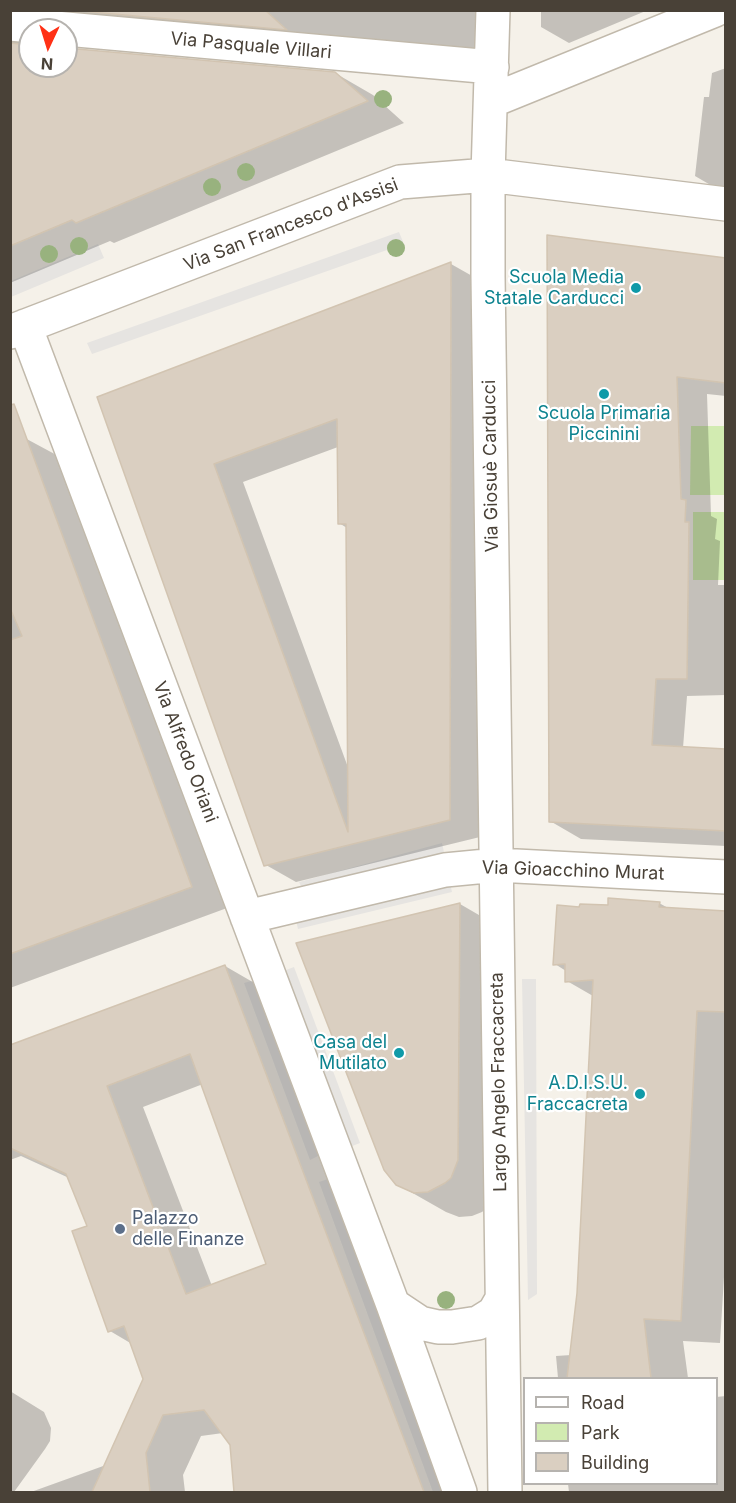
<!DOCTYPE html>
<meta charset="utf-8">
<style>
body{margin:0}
#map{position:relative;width:736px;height:1503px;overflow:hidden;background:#f5f1e9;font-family:Inter,sans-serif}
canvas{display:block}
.frame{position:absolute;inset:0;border:12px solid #494137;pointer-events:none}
.legend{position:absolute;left:523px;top:1377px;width:195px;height:108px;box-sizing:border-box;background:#fff;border:2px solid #b6b3af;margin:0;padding:8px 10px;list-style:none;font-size:18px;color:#494137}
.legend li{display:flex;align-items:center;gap:12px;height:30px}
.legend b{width:30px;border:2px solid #b6b3af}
.north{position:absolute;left:18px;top:18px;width:60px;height:60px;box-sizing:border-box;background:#fff;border:2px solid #b6b3af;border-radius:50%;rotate:184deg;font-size:16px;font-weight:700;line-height:24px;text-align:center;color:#494137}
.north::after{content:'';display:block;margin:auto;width:21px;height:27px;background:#ff3116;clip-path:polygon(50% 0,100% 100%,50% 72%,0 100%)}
</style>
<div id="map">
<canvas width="736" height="1503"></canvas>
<div class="frame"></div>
<ul class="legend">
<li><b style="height:8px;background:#fff"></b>Road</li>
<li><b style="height:16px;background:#d2ebb1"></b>Park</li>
<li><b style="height:16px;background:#dacfc1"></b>Building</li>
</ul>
<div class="north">N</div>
</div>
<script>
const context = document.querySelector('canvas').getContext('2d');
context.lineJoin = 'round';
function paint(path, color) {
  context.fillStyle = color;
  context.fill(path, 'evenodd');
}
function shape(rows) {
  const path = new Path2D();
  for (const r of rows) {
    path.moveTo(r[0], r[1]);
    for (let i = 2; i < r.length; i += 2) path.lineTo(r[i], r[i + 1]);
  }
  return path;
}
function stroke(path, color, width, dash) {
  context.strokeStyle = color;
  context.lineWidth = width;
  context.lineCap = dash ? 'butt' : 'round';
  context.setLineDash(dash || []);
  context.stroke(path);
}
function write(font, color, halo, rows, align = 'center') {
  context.font = font + ' Inter,sans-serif';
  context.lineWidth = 4.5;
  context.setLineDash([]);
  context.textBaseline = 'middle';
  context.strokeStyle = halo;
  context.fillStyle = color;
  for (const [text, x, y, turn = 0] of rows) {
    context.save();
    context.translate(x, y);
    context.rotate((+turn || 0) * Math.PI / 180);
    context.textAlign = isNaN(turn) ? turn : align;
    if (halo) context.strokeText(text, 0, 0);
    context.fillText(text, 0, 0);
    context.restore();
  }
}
paint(shape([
 [691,426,725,426,725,495,690,495],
 [693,512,725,512,725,580,693,580]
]), '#d2ebb1');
paint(shape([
 [399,232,404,244,92,354,87,343],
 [98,244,104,258,11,297,11,281],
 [442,843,445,857,305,894,299,882],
 [449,879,452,892,298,929,295,916],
 [294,967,360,1143,347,1148,281,972],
 [258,979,322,1154,310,1160,244,983],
 [522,979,536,979,537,1294,528,1300],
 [331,1178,446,1492,433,1492,319,1182]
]), '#e6e4e1');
paint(shape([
 [10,10,485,10,485,61,30,40,28,44,30,66,66,66,66,49,335,73,373,95,404,123,114,243,110,241,10,283],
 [541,10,648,10,569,43,541,27],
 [726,68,726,194,695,176,704,97,709,97,712,73],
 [549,237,726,259,726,396,707,394,711,516,717,519,715,539,720,541,718,585,726,585,726,695,687,696,683,748,726,751,726,846,581,839,550,821],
 [451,264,481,281,480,837,296,882,266,865,99,398],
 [338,447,339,523,347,528,349,770,243,482],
 [10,430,62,458,227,908,10,988],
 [659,903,670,909,726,912,726,1244,720,1343,683,1341,688,1378,558,1378,556,1356,571,1355,578,1293,593,996,567,981,566,971,555,964,580,908],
 [460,904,503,929,494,1202,482,1212,472,1216,459,1217,446,1212,402,1187,298,944],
 [225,966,263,988,453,1492,213,1492,235,1491,231,1444,223,1433,201,1436,183,1475,185,1492,31,1492,106,1465,145,1379,132,1344,110,1331,89,1227,69,1178,21,1156,10,1160,10,1047],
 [203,1084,268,1265,212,1286,143,1107],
 [10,1391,44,1412,51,1428,50,1441,45,1449,14,1492,10,1492],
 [726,1396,726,1492,569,1492,568,1484,716,1484,716,1397]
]), '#0003');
const building = shape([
 [70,10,265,10,287,30,70,10],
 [10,43,30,45,30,66,66,66,66,48,335,72,368,101,76,223,72,220,10,246,10,43],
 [547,235,726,258,726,383,677,377,681,499,686,500,685,522,689,522,687,679,656,679,652,745,726,749,726,831,549,822,547,235],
 [451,262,450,820,264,866,97,397,451,262],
 [337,419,338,524,346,524,348,832,214,464,337,419],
 [14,404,192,887,10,954,10,640,22,636,10,608,10,405,14,404],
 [608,898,660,902,659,907,726,911,726,1012,697,1011,681,1321,644,1319,651,1378,567,1378,577,1293,593,980,565,982,565,964,553,965,557,905,579,907,580,904,608,905,608,898],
 [460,903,458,1160,451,1178,445,1183,428,1192,414,1193,396,1185,384,1170,296,943,460,903],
 [225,965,424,1492,234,1492,230,1445,204,1410,163,1415,146,1453,150,1492,92,1492,143,1379,124,1326,108,1332,72,1231,87,1226,66,1174,10,1148,10,1045,225,965],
 [190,1054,266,1264,186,1294,107,1086,190,1054]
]);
paint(building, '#dacfc1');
stroke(building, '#d2c4b1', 1.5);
const minor = shape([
 [493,10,488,175,488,276,505,1492],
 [10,24,492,67],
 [491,101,715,10],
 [25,326,393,1305,460,1492],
 [10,332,400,182,488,175,726,204],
 [247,917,445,870,497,865,726,877],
 [393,1305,420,1323,438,1327,452,1327,478,1323,494,1313,502,1299]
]);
stroke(minor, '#c1b9ab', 36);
stroke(minor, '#fff', 33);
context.fillStyle = '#98b27e';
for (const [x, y] of [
 [383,99],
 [246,172],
 [212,187],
 [79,246],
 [396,248],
 [49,254],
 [446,1300]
]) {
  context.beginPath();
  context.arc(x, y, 9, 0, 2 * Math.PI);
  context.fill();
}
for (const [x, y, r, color] of [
 [636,288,6,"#0f9aa8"],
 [604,394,6,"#0f9aa8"],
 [399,1053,6,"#0f9aa8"],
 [640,1094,6,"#0f9aa8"],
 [120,1229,6,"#5c6f8a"]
]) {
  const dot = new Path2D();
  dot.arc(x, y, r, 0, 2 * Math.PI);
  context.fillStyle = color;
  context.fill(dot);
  stroke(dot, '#fff', 2);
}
write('18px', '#494137', '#fff', [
 ["Via Pasquale Villari",251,46,5],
 ["Via San Francesco d'Assisi",291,225,-21],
 ["Via Giosuè Carducci",491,466,-91],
 ["Via Alfredo Oriani",185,752,69],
 ["Via Gioacchino Murat",573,871,2],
 ["Largo Angelo Fraccacreta",499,1082,-91]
]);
write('18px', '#0d838f', '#fff', [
 ["Scuola Media",624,278],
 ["Statale Carducci",624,299],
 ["Scuola Primaria",604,414,"center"],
 ["Piccinini",604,435,"center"],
 ["Casa del",387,1043],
 ["Mutilato",387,1064],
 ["A.D.I.S.U.",628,1084],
 ["Fraccacreta",628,1105]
], 'right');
write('18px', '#4e5e75', '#fff', [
 ["Palazzo",132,1219],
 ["delle Finanze",132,1240]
], 'left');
</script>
